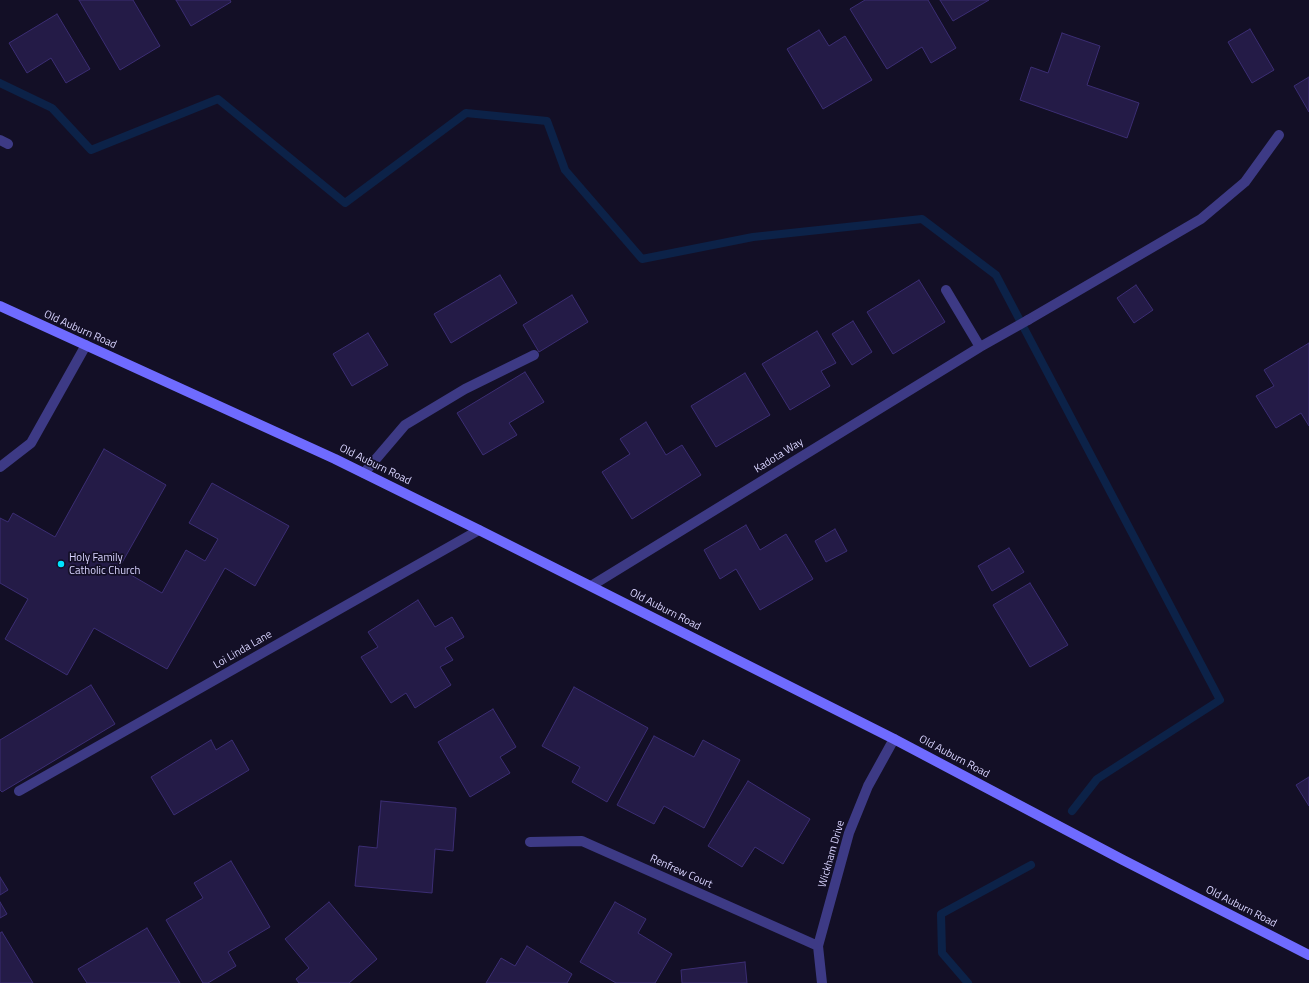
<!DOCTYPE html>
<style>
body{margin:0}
canvas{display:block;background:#130f26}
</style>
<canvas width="1309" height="983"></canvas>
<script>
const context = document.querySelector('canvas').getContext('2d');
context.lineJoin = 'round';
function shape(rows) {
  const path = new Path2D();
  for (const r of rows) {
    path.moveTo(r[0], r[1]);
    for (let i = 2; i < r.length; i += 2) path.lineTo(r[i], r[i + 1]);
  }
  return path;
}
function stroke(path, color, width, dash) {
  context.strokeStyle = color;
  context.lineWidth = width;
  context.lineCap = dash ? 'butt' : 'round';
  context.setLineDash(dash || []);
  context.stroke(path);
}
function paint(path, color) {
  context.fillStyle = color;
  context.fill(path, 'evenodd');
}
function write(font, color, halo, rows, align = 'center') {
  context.font = font + ' "Titillium Web",sans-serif';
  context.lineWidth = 3.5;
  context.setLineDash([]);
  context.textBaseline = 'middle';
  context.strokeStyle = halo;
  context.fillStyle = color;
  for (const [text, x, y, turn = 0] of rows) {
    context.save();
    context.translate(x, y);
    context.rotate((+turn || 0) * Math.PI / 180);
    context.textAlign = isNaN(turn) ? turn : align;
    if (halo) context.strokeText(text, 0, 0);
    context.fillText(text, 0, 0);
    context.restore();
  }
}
stroke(shape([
 [0,83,52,108,91,150,218,99,345,203,466,113,547,121,565,170,642,259,753,237,922,219,996,275,1220,700,1097,779,1072,811],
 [968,983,942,953,941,914,1031,865]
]), '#0c2248', 8);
const building = shape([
 [79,0,133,0,160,46,120,70,79,0],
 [176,0,230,0,231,2,191,26,176,0],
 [865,0,928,0,956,48,931,63,922,47,887,69,850,9,865,0],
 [940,0,989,0,953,21,940,0],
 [57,14,90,69,66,83,51,58,27,73,9,43,57,14],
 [1250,29,1274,70,1252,83,1228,42,1250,29],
 [819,30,829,46,845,36,872,80,823,109,787,49,819,30],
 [1062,33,1100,46,1087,85,1139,103,1127,138,1020,100,1031,67,1048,73,1062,33],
 [1309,77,1309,112,1294,86,1309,77],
 [500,275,517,303,451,343,434,314,500,275],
 [919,280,945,322,893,354,867,312,919,280],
 [1136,285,1153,310,1134,323,1117,298,1136,285],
 [572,295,588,322,539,352,523,325,572,295],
 [853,321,872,352,852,365,832,334,853,321],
 [817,331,836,363,821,371,830,386,790,410,762,364,817,331],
 [368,333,388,365,352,386,333,354,368,333],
 [1309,343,1309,426,1301,413,1276,428,1256,396,1274,386,1264,370,1309,343],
 [525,372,544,402,509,423,517,435,483,455,457,413,525,372],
 [745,373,770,415,716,447,691,406,745,373],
 [646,422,666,455,682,445,701,475,632,519,602,472,630,454,620,439,646,422],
 [104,449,166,485,119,568,162,593,186,550,205,561,218,539,189,523,212,483,289,526,255,586,225,568,167,669,94,628,67,675,5,639,28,599,0,583,0,518,8,522,13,513,55,537,104,449],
 [746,525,760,550,786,534,813,579,760,610,736,569,720,579,704,550,746,525],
 [835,529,847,551,826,562,815,541,835,529],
 [1009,548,1024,572,992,591,978,566,1009,548],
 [1030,583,1068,645,1030,667,993,605,1030,583],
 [418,600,435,627,452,617,464,637,445,648,453,660,440,667,451,685,415,708,406,693,391,703,361,657,378,647,368,632,418,600],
 [91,685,115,724,2,792,0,790,0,740,91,685],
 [574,687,648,728,607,802,572,782,580,767,542,746,574,687],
 [493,709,516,747,500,757,510,773,470,797,438,742,493,709],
 [654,736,694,757,703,740,740,760,704,828,664,806,654,824,617,805,654,736],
 [211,740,216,750,232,740,249,770,174,815,151,777,211,740],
 [1309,777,1309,806,1296,785,1309,777],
 [748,781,810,819,783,864,755,847,742,867,708,846,748,781],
 [381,801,456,808,453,851,435,849,432,893,355,886,359,846,377,848,381,801],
 [231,861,270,927,228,952,236,966,208,983,203,983,166,920,203,898,194,883,231,861],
 [0,877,8,890,0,895,0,877],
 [0,902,7,914,0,918,0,902],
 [329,902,377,959,349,983,299,983,296,979,309,968,285,939,329,902],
 [615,902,646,919,638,933,672,954,655,983,616,983,580,962,615,902],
 [147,928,180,983,87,983,78,969,147,928],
 [2,932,33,983,0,983,0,933,2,932],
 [527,946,572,974,567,983,486,983,501,958,515,966,527,946],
 [745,962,747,983,682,983,681,970,745,962]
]);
paint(building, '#241b47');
stroke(building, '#3b2d73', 1);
stroke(shape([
 [0,140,8,144],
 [1028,320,1201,219,1245,182,1279,135],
 [0,467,31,443,86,345],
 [364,473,405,425,465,389,534,355]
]), '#3d3a85', 10);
stroke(shape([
 [946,290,980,347],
 [591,586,980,347,1028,320],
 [19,791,479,530],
 [530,842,582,841,818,946],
 [822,983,818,946,849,833,868,786,894,739]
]), '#3d3a85', 10);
stroke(shape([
 [0,306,335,459,479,530,894,739,1123,860,1309,955]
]), '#6f6bff', 10);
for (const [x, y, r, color] of [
 [61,564,4,"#00e5ff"]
]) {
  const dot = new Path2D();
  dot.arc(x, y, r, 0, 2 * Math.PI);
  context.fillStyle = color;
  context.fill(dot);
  stroke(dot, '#130f26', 1.5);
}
write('11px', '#d9d4ff', '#130f26', [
 ["Old Auburn Road",80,330,24],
 ["Kadota Way",779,456,-32],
 ["Old Auburn Road",375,465,26],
 ["Old Auburn Road",665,610,27],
 ["Loi Linda Lane",243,650,-30],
 ["Old Auburn Road",954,757,28],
 ["Wickham Drive",832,854,-74],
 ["Renfrew Court",681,872,24],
 ["Old Auburn Road",1241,907,27]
]);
write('11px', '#d9d4ff', '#130f26', [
 ["Holy Family",69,558],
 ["Catholic Church",69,571]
], 'left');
</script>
